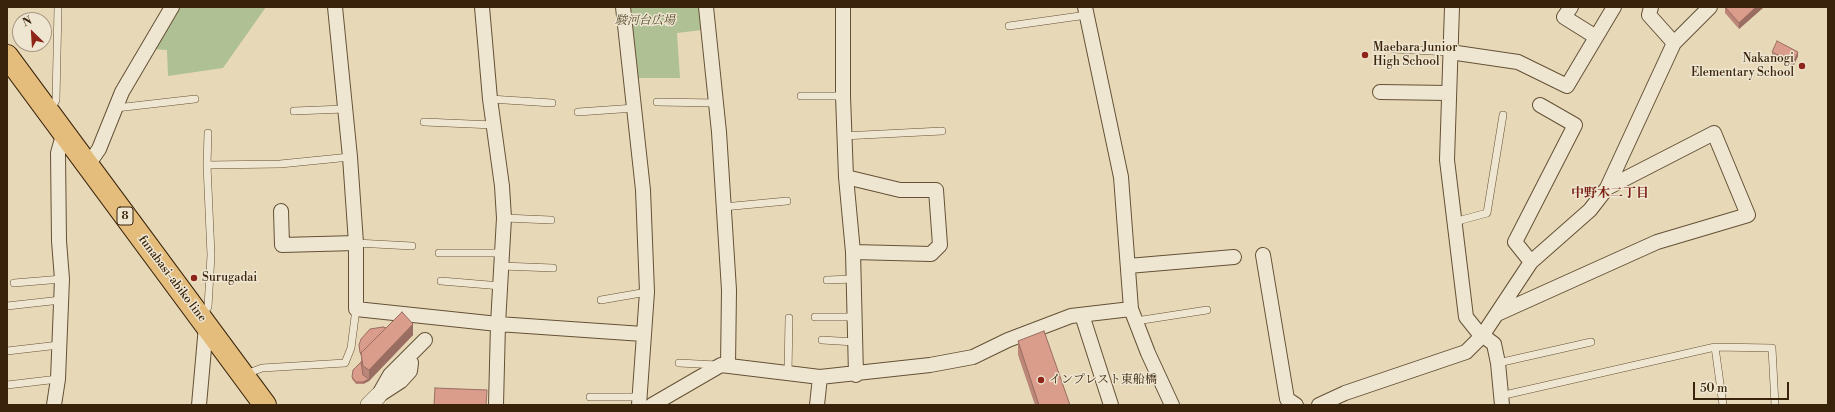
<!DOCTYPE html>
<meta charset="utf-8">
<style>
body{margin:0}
#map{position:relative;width:1835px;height:412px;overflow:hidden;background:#e7d9b8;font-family:"Libre Bodoni",serif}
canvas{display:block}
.frame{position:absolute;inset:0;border:8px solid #39240b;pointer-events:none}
.north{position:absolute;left:12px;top:12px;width:40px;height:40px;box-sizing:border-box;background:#efe6d1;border:1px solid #a69882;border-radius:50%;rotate:335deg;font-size:11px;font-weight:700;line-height:16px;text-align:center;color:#39240b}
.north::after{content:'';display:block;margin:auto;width:14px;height:18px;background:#8f2418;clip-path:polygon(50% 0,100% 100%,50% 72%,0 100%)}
.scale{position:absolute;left:1693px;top:382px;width:96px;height:18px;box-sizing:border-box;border:2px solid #39240b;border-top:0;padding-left:5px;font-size:12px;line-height:14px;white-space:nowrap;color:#39240b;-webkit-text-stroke:3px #efe6d1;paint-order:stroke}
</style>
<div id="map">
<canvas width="1835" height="412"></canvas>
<div class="frame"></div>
<div class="north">N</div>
<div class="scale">50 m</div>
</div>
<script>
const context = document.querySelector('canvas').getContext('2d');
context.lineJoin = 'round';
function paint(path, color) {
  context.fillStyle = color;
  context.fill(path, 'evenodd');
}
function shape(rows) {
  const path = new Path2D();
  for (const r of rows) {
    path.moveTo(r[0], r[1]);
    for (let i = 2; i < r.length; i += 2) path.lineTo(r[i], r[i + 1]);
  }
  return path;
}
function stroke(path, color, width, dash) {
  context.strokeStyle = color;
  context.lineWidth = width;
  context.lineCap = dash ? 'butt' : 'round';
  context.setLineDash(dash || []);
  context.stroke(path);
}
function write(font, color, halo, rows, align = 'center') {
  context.font = font + ' "Libre Bodoni","Noto Serif JP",serif';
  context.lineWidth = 3;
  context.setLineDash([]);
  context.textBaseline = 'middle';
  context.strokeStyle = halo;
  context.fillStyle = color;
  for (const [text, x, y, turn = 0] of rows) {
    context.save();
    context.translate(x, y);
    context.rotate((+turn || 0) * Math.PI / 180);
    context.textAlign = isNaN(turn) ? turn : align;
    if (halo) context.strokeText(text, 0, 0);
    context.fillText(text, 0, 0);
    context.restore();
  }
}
paint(shape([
 [176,7,266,7,223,68,168,76,167,50,151,49],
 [628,7,699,7,702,30,677,33,680,78,638,78]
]), '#afc094');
const service = shape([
 [1009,26,1087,15],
 [1394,49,1450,52],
 [801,96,843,96],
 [490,99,552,103],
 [657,102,716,103],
 [116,108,195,99],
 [50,111,56,100,58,7],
 [294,111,344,109],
 [578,112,635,108],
 [424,122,494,125],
 [843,136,942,131],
 [207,165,280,164,350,157],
 [723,207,787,201],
 [504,218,551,220],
 [1454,222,1487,213,1503,115],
 [356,243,412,246],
 [439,253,503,253],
 [502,266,553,268],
 [827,280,854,279],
 [441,281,501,286],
 [14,283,62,279],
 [601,300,647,292],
 [7,306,61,300],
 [206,316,206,309,208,307,211,255,207,165,208,133],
 [815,317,854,317],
 [1136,321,1207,310],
 [822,340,855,342],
 [1715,347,1723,405],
 [7,351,59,345],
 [679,363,717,365],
 [1498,363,1591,342],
 [788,373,789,318],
 [246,374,262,368,345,363,351,348,356,309],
 [7,385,58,379],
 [1500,396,1715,347,1772,348,1775,405],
 [590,397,640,397]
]);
const minor = shape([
 [335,7,350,157,356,243,356,309,498,324,643,334],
 [482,7,490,99,502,186,504,218,498,324,496,405],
 [623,7,643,190,647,292,639,405],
 [706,7,719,132,729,290,728,366],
 [843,7,843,96,846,177,900,190,936,190,940,245,931,254,853,252],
 [1085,7,1121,177,1131,309,1148,353,1172,405],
 [1452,7,1447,160,1466,317,1478,332,1494,344,1498,363,1502,405],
 [1571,7,1564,17,1596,37],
 [1651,7,1649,15,1674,43],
 [1450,52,1518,62,1567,86,1614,7],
 [1380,92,1449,93],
 [88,165,99,149,122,92,172,7],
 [846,177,853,252,856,375],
 [281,211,282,245,356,243],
 [1263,255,1287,399,1296,405],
 [1531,262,1515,242,1575,125,1540,105],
 [1128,266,1234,257],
 [1497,314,1657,242,1748,215,1714,133,1607,188],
 [1082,315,1111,405],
 [405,360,411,363,410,371,401,381,378,396,390,375,405,360],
 [405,360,425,340],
 [54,405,58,379,62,279,59,241,58,153,64,132],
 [199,405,206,326],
 [652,405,721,365,820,377,930,365,973,357,1008,340,1071,316,1131,309],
 [817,405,820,377],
 [1319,405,1345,393,1466,352,1482,336,1531,262,1590,210,1607,188,1674,43,1710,7]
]);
const tertiary = shape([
 [369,405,378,396]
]);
const primary = shape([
 [7,56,265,405]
]);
stroke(service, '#645136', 8);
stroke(minor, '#645136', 16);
stroke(tertiary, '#645136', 18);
stroke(primary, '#39240b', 24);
stroke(service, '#efe6d1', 7);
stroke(minor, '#efe6d1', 14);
stroke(tertiary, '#efe6d1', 17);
stroke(primary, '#e4bc7c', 22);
paint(shape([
 [1725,7,1764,7,1739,29,1725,13],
 [1772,52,1798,56,1793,67,1772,57],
 [386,328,413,335,369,381,363,384,356,384,352,379,352,377,361,362,361,356,360,354,359,347],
 [1018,341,1070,405,1035,405,1018,355]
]), '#bb8678');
paint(shape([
 [1756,7,1764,7,1739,29,1739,23],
 [1798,52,1798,56,1793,67,1793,63],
 [413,324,413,335,369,381,363,384,363,382,369,379,369,370]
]), '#996d61');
const building = shape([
 [1725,7,1756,7,1739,23,1725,7],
 [1777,41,1798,52,1793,63,1772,52,1777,41],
 [402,312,413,324,369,370,363,366,361,353,402,312],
 [383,327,386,328,361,353,361,354,360,352,359,345,361,339,370,329,383,327],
 [1044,331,1070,405,1039,405,1018,341,1044,331],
 [361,362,363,375,369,379,363,382,356,382,352,377,353,370,361,362],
 [435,388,487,390,486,405,434,405,435,388]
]);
paint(building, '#da9c8b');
stroke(building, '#996d61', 1);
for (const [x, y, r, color] of [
 [1365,55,4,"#8f2418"],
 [1802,66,4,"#8f2418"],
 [194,278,4,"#8f2418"],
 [1041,380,4,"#8f2418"]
]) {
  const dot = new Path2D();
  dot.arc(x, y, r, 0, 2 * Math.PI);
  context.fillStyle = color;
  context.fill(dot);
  stroke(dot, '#efe6d1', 1.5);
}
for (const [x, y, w] of [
 [125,216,16]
]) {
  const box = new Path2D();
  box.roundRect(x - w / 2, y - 9, w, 18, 3);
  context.fillStyle = '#efe6d1';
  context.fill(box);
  stroke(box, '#39240b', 1);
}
write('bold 11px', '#39240b', null, [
 ["8",125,216]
]);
write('italic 12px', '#564b2d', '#efe6d1', [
 ["駿河台広場",645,21]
]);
write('12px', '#39240b', '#efe6d1', [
 ["Maebara Junior",1373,48],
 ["High School",1373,62],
 ["Nakanogi",1794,59,"right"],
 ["Elementary School",1794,73,"right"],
 ["Surugadai",202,278],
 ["インプレスト東船橋",1049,380]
], 'left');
write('12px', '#39240b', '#efe6d1', [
 ["funabasi-abiko line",172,279,53]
]);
write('bold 13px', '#7a1f14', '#efe6d1', [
 ["中野木二丁目",1610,194]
]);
</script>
